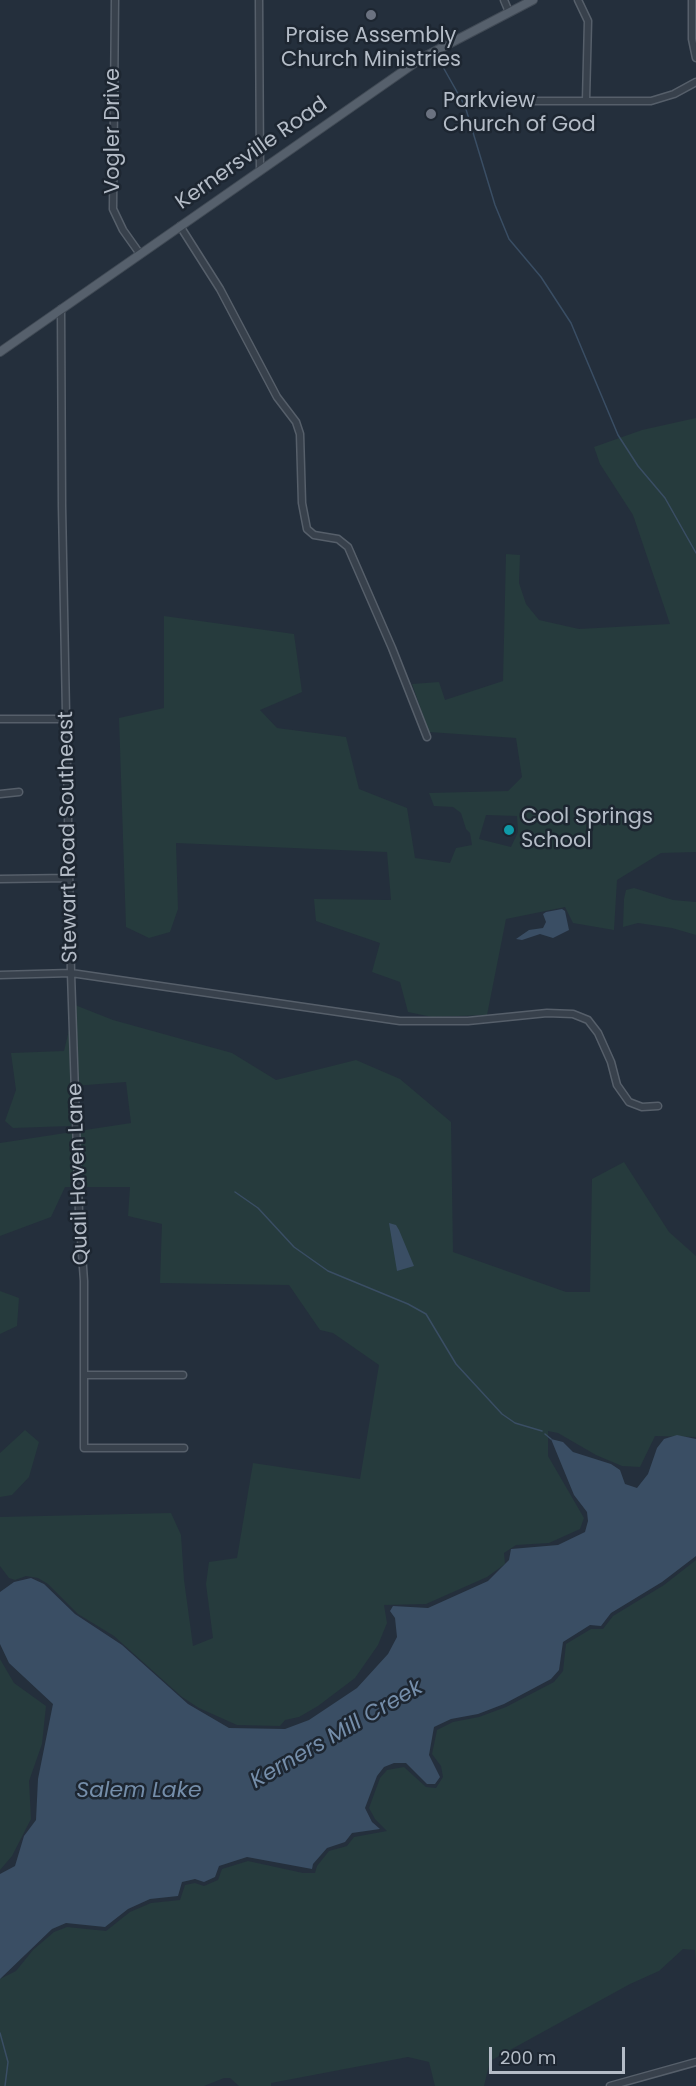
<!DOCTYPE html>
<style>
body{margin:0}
#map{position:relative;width:696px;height:2086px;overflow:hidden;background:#242f3c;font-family:Poppins,sans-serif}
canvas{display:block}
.scale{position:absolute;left:489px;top:2047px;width:136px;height:27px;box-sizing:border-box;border:3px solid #b4bcc7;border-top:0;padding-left:8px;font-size:18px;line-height:21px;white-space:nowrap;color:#b4bcc7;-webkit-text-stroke:4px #1d2631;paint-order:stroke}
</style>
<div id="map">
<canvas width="696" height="2086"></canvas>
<div class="scale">200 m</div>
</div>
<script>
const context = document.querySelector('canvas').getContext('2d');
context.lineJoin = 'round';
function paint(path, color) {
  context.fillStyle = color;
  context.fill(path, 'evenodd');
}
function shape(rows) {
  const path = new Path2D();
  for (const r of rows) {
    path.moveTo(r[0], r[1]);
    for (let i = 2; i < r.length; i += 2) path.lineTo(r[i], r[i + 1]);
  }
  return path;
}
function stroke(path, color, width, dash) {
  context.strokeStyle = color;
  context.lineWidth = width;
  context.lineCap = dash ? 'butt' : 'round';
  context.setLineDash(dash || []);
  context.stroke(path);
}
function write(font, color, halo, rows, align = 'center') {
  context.font = font + ' Poppins,sans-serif';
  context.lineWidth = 5;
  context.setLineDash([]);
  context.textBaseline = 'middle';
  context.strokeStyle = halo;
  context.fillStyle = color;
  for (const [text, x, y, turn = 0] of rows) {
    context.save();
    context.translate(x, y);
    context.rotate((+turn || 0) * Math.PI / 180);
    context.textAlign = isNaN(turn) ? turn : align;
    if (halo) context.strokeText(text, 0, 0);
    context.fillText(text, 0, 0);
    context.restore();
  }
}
paint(shape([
 [696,418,696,852,661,853,617,880,614,930,573,923,565,907,506,919,487,1015,432,1017,408,1012,400,982,372,972,380,943,316,921,314,899,391,900,387,852,176,843,178,909,170,932,149,938,126,927,119,718,164,708,164,616,294,634,302,692,260,710,277,728,346,737,359,789,407,808,415,858,450,863,456,848,472,845,470,833,466,829,461,813,453,807,434,806,429,793,508,791,522,777,516,738,429,732,412,684,439,682,445,700,503,681,506,554,520,555,519,583,526,604,539,620,579,629,670,624,633,515,600,464,594,447,642,430],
 [486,815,517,816,518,832,511,847,479,839],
 [634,888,673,900,696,902,696,935,672,928,638,923,623,927,624,899,626,890],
 [75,1005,113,1020,232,1053,276,1080,356,1060,400,1079,451,1122,453,1252,566,1292,590,1292,592,1179,624,1162,669,1232,696,1256,696,1437,655,1436,640,1467,622,1466,596,1455,558,1433,548,1431,548,1456,584,1518,580,1529,549,1543,516,1545,504,1553,505,1564,487,1577,426,1604,384,1605,387,1623,378,1645,355,1678,318,1706,299,1717,285,1720,280,1726,237,1725,199,1708,182,1697,114,1636,78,1614,48,1584,38,1578,26,1576,15,1580,9,1578,0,1566,0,1517,171,1513,181,1535,184,1580,193,1646,213,1638,206,1584,209,1562,237,1558,253,1463,360,1479,379,1365,333,1333,320,1330,289,1285,160,1283,162,1224,128,1216,130,1187,65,1187,51,1217,0,1236,0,1143,131,1123,126,1082,73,1086,71,1126,13,1128,5,1121,16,1090,11,1053,64,1051],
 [0,1291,19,1298,17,1326,0,1334],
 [25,1430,39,1442,29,1477,12,1495,0,1497,0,1453],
 [696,1560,696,1962,695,1950,683,1949,659,1971,630,1984,490,2061,484,2086,435,2086,429,2062,408,2057,271,2083,271,2086,239,2086,230,2078,224,2078,204,2086,0,2086,0,1979,16,1971,33,1950,54,1932,67,1927,106,1931,130,1912,151,1903,180,1900,185,1885,195,1883,204,1886,218,1880,222,1869,248,1861,303,1873,315,1873,317,1866,329,1851,347,1846,354,1837,387,1831,375,1819,369,1808,380,1778,387,1770,404,1767,426,1787,436,1788,443,1777,441,1766,432,1754,437,1730,453,1722,479,1717,506,1707,554,1682,563,1671,566,1644,591,1629,603,1629,613,1616,664,1585],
 [0,1659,14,1683,46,1706,42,1744,29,1781,31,1819,12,1856,0,1870]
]), '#263b3d');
paint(shape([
 [562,909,565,911,569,930,553,938,540,934,522,940,516,939,529,930,543,928,546,922,543,914,546,912],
 [389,1223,396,1225,399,1230,414,1266,397,1271],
 [677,1435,696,1439,696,1556,662,1582,611,1613,601,1626,590,1625,563,1642,559,1670,551,1679,504,1704,478,1714,451,1719,434,1727,429,1755,440,1777,435,1784,427,1784,406,1763,394,1763,384,1767,377,1776,365,1808,372,1822,380,1829,352,1833,345,1842,327,1848,313,1864,312,1869,247,1857,219,1866,215,1877,204,1882,195,1879,182,1882,178,1896,150,1899,128,1909,105,1927,66,1923,52,1929,0,1979,0,1874,15,1866,24,1836,36,1820,38,1779,53,1704,9,1663,0,1644,0,1592,14,1582,31,1578,44,1584,75,1614,122,1645,188,1704,229,1728,285,1729,309,1720,357,1688,388,1654,397,1637,395,1618,390,1611,393,1606,428,1608,488,1581,509,1560,511,1549,558,1545,585,1532,588,1521,587,1512,574,1495,551,1439,563,1442,573,1452,611,1464,620,1470,625,1484,637,1488,648,1474,657,1448,664,1439]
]), '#3a4e64');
stroke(shape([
 [443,67,465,106,495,205,509,239,541,277,571,323,618,435,638,466,665,498,696,553],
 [235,1192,258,1208,294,1247,328,1271,408,1304,426,1314,456,1364,502,1414,515,1423,542,1431],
 [545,1434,551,1439],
 [0,2033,8,2062,5,2086]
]), '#3a4e64', 1.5);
const minor = shape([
 [115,0,113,209,123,230,140,254],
 [259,0,260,169],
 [504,0,509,12],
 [578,0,588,21,586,100],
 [692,0,692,39,696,58],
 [519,101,651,101,674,94,696,82],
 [180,226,220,289,277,397,296,422,300,434,302,503,307,529,314,535,338,539,348,547,392,648,427,737],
 [61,309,62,506,71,973,79,1212,84,1281,84,1448,184,1448],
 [0,719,66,719],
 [0,794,19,792],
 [0,879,69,878],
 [0,975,71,973,400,1021,468,1021,547,1013,573,1014,588,1020,598,1033,611,1062,617,1085,629,1102,642,1107,658,1106],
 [84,1375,183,1375],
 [610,2086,696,2062]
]);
const major = shape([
 [0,352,422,58,533,0]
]);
stroke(minor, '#565f6a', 9);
stroke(major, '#414a55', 10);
stroke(minor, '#38414c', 6);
stroke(major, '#56606c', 8);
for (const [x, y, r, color] of [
 [371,15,6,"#6b7280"],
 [431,114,6,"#6b7280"],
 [509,830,6,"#0f9aa8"]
]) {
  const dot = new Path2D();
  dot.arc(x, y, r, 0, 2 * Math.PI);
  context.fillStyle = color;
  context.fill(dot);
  stroke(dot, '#1d2631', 2);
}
write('21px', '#b4bcc7', '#1d2631', [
 ["Praise Assembly",371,37,"center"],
 ["Church Ministries",371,61,"center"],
 ["Parkview",443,102],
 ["Church of God",443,126],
 ["Cool Springs",521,818],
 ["School",521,842]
], 'left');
write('21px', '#b4bcc7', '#1d2631', [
 ["Vogler Drive",114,131,-90],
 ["Kernersville Road",252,154,-35],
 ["Stewart Road Southeast",69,837,-91],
 ["Quail Haven Lane",79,1174,-92]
]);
write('italic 22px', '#758eaa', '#1d2631', [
 ["Kerners Mill Creek",337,1735,-30],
 ["Salem Lake",139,1791]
]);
</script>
